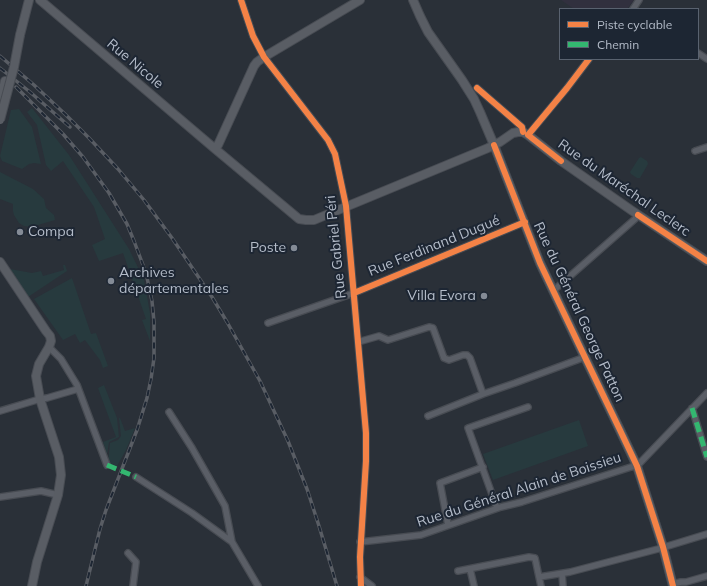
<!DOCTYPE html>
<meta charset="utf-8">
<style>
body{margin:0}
#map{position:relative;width:707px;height:586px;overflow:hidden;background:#2a3038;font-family:Mulish,sans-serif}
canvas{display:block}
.legend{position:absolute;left:559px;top:8px;width:140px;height:52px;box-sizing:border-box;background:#1d2633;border:1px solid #59626f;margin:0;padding:5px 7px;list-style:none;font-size:12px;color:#b4bcc9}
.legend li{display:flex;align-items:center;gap:8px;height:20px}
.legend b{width:20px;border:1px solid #59626f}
</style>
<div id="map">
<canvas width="707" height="586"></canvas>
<ul class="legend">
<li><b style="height:5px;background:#f48246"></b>Piste cyclable</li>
<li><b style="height:5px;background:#33b770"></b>Chemin</li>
</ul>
</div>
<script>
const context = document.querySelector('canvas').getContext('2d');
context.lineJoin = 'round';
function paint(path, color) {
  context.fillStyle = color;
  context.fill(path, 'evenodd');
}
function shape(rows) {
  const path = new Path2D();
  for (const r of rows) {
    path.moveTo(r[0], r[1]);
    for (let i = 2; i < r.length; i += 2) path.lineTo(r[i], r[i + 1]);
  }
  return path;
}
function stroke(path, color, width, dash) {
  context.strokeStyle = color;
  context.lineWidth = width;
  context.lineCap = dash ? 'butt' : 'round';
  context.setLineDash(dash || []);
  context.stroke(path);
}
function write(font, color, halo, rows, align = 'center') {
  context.font = font + ' Mulish,sans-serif';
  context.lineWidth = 4;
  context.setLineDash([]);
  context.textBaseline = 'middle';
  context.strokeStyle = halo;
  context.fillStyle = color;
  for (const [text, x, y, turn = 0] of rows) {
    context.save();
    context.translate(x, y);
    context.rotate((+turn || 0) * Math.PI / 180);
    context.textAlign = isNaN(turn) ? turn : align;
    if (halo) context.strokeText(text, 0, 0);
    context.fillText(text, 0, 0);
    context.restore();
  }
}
paint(shape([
 [561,0,634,0,627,9,574,9]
]), '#31303e');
paint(shape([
 [32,108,69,155,129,249,144,280,150,313,150,341,142,320,146,319,123,253,99,261,92,245,105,239,94,207,63,161,51,171,46,165,37,125,27,112],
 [19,109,32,127,41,164,34,163,29,164,22,169,2,161,0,156,11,110],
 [641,157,647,161,648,164,640,178,637,178,631,174,630,172,639,158],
 [0,172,33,189,44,199,46,208,54,215,55,220,31,227,24,226,19,223,14,215,13,211,13,204,0,199],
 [63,265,65,265,67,271,28,297,10,269,32,273,41,271,43,276,64,270],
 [72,278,91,334,96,333,108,366,103,368,100,360,85,340,80,343,75,334,63,340,34,299],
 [104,385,117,418,119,437,109,442,107,455,103,442,116,437,98,388],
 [119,418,120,418,125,431,135,428,126,450,117,466,108,463,110,443,118,440,121,436],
 [579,420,588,446,493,480,483,454]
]), '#273a3e');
const street = shape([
 [241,0,253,36,264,57,328,140,335,154,346,206,366,433,366,461,360,557,361,586],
 [633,9,639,0],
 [698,53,707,59],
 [477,88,522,127,523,132],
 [528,135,567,88,589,59],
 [695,151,707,147],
 [553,291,635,219,638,215],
 [268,323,354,293,525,222],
 [358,342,379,336,388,340,429,327,433,328,444,358,449,360,463,355,467,355,470,358,483,394,515,383,585,357],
 [49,347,61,359,77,385,107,465],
 [692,408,707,457],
 [0,411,40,399,47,398,78,389],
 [169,412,192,448,225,506,232,542],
 [428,416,483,394],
 [136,477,192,513,232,542,258,586],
 [0,497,41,491,58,495],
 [497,508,468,428,528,407],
 [448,525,440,483,483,467],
 [360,542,421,535,501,507,522,502,631,467,637,466,707,393],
 [128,553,136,562,133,586],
 [470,569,474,586],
 [458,571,529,557,535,558,539,577],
 [562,574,563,586],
 [360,577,372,586],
 [673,584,681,582,686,582,707,576],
 [541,586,539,577,570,572,658,549,707,534]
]);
const secondary = shape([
 [40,0,214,148,299,219,306,220,314,220,488,148,500,142,513,133,518,132,523,132,528,135,561,161,631,210,707,261],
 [413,0,420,16,428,32,462,80,474,99,480,112,494,145,540,263,580,347,619,428,637,466,663,547,673,586],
 [20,35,29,0],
 [0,101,5,81],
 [214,148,218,145,254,66,257,62,264,57,360,0],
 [0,262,46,331,50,336,51,341,49,347,39,364,36,376,40,399,59,457,61,475,58,495,37,562,32,586]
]);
stroke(street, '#484c53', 8);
stroke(secondary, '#484c53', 10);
stroke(street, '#5a5e66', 5.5);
stroke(secondary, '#595d64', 8);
const rail = shape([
 [0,56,34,85,66,115,89,138,118,169,144,200,172,238,212,297,227,322,260,381,288,441,307,489,319,526,337,586],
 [0,68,30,92,70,127],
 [16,87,63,134,83,157,109,193,127,224,134,241,146,273,152,301,154,322,154,358,151,379,147,398,137,430,106,510,100,529,86,586]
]);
stroke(rail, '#595d64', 3.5);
stroke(rail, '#1d2633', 2, [6]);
const secondaryBridge = shape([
 [0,120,14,67,20,35]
]);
stroke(secondaryBridge, '#484c53', 10, []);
stroke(secondaryBridge, '#595d64', 8);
stroke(shape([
 [692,408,707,457],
 [107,465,136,477]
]), '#33b770', 5, [10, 5]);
stroke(shape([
 [241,0,253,36,264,57,328,140,335,154,346,206,366,433,366,461,360,557,361,586],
 [477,88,522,127,523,132],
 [494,145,540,263,580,347,619,428,637,466,663,547,673,586],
 [561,161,528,135,567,88,589,59],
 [638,215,707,261],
 [354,293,525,222]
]), '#f48246', 6);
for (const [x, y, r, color] of [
 [20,232,4,"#848b96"],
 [294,248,4,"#848b96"],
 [111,281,4,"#848b96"],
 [484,296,4,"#848b96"]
]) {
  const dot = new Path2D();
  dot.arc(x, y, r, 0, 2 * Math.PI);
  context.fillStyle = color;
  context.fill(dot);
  stroke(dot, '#1d2633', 1.5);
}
write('14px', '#b4bcc9', '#1d2633', [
 ["Rue Nicole",135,64,40],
 ["Rue du Maréchal Leclerc",624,188,35],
 ["Rue Ferdinand Dugué",434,246,-22],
 ["Rue Gabriel Péri",336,247,-96],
 ["Rue du Général George Patton",579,312,65],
 ["Rue du Général Alain de Boissieu",519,490,-18]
]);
write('14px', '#b4bcc9', '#1d2633', [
 ["Compa",28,232],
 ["Poste",286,248,"right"],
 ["Archives",119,273],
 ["départementales",119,289],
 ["Villa Evora",476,296,"right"]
], 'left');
</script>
